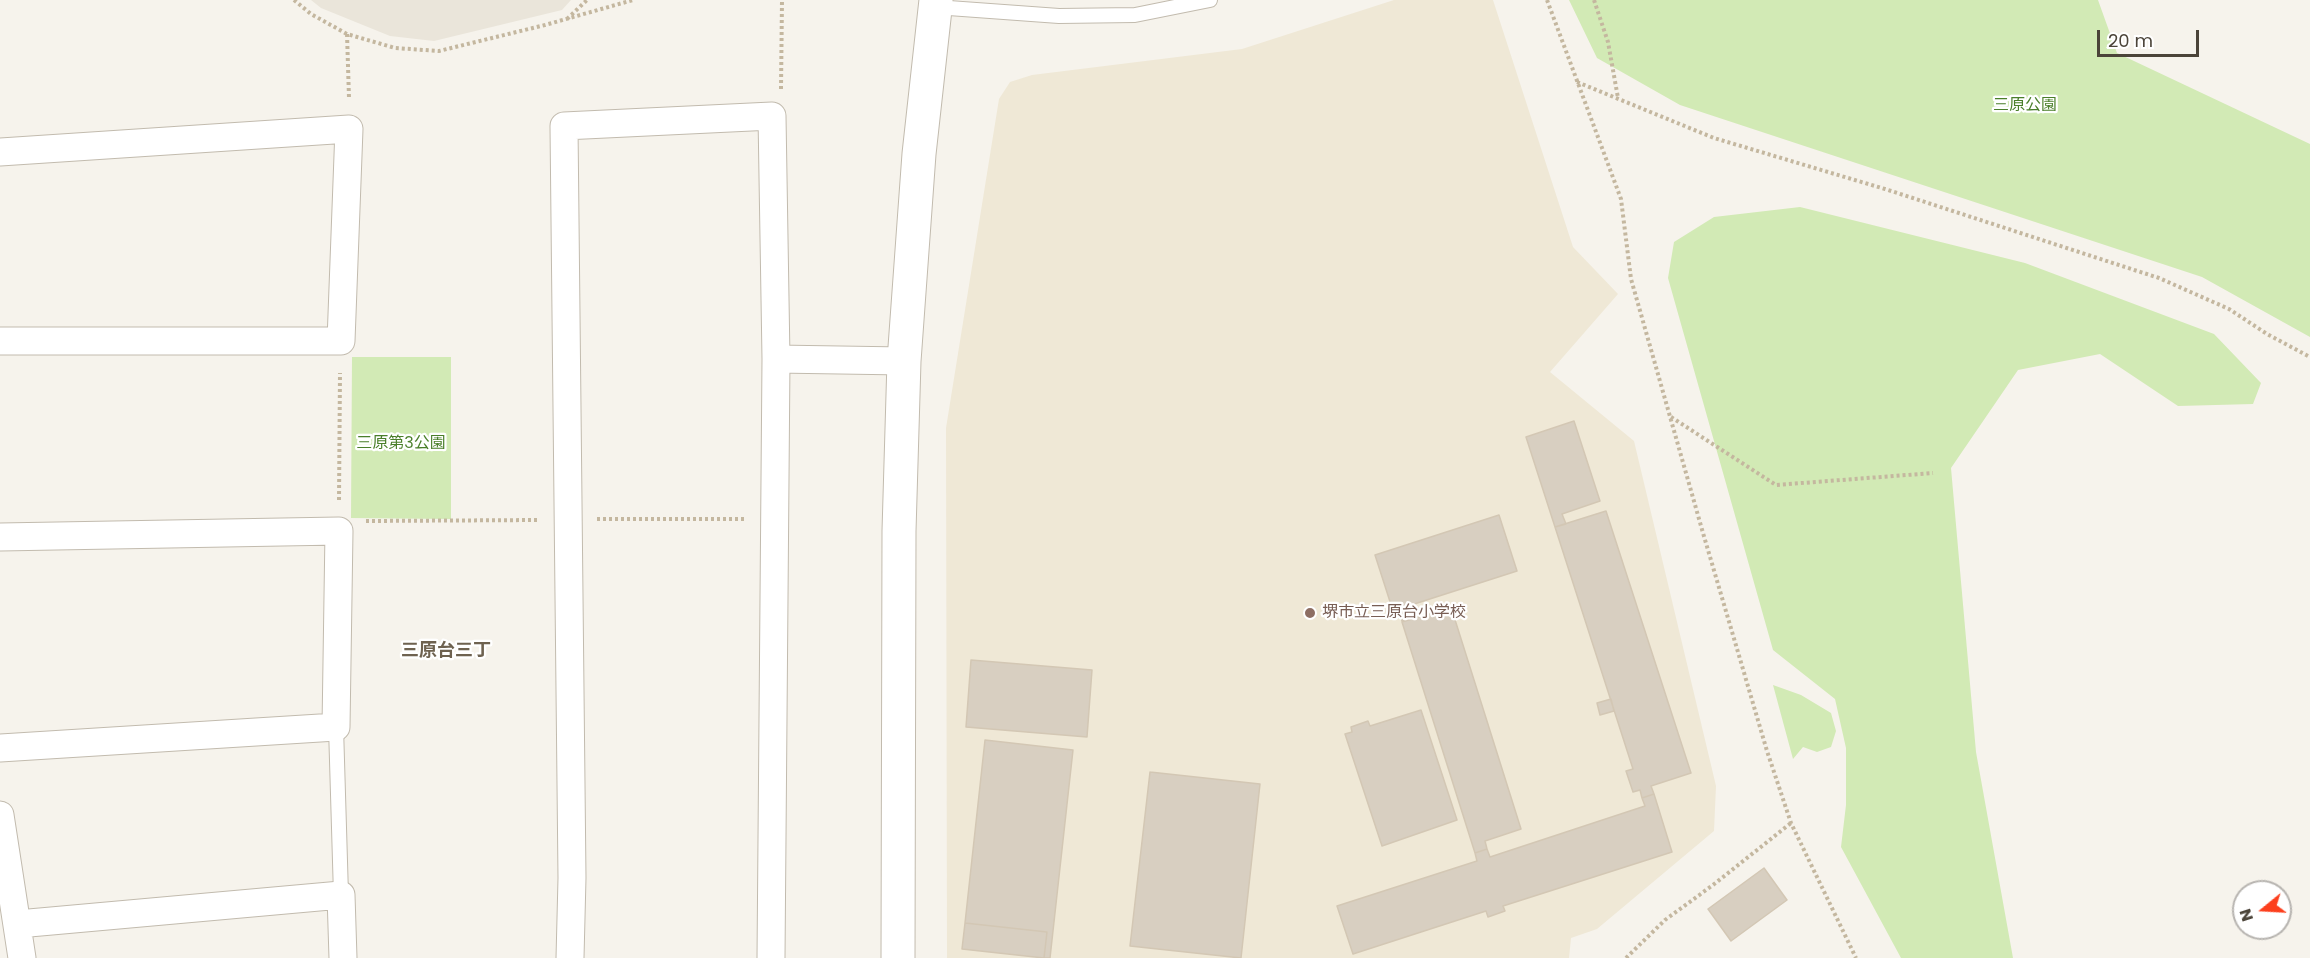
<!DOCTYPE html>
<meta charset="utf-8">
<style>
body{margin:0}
#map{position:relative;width:2310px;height:958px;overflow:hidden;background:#f6f3ec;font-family:Poppins,sans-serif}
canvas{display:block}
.north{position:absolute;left:2232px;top:880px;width:60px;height:60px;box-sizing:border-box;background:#fff;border:2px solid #b7b4b0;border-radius:50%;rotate:252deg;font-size:16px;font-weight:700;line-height:24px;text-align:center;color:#4b4439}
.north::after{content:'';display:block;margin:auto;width:21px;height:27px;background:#fc3f1d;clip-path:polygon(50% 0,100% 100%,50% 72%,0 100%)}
.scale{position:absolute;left:2097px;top:30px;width:102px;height:27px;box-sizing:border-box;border:3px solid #4b4439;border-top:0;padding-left:8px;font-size:18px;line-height:21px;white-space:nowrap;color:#4b4439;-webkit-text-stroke:4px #fff;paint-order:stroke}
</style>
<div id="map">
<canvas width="2310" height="958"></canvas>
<div class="north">N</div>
<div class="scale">20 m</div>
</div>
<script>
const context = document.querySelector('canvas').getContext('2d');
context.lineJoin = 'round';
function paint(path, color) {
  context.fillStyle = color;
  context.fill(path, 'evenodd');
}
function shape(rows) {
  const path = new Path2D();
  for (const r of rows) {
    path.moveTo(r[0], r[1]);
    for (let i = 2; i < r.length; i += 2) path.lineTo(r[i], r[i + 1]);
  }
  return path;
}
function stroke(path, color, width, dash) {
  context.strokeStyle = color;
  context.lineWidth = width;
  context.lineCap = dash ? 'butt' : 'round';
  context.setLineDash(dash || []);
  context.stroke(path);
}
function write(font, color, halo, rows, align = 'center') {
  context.font = font + ' Poppins,"Noto Sans JP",sans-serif';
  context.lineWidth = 4.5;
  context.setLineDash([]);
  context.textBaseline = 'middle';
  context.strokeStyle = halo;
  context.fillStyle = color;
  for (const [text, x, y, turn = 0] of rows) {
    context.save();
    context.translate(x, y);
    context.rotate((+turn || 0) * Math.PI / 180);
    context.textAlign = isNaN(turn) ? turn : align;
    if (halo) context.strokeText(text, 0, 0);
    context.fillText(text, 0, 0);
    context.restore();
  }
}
paint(shape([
 [311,0,571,0,562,10,434,41,390,36,321,8]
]), '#eae5da');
paint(shape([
 [1394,0,1493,0,1573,247,1618,294,1550,372,1634,441,1716,786,1714,831,1597,929,1571,938,1569,958,947,958,946,428,999,99,1010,82,1032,75,1242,49]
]), '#efe8d6');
paint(shape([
 [1569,0,2098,0,2117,53,2310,144,2310,337,2202,277,1680,105,1597,58],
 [1800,207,2025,263,2214,334,2261,383,2253,404,2178,406,2100,354,2018,370,1951,468,1976,752,2013,958,1901,958,1841,847,1846,805,1846,748,1835,699,1773,650,1668,278,1674,242,1714,217],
 [352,357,451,357,451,519,351,518],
 [1773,685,1801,695,1831,713,1836,731,1831,747,1817,752,1803,747,1793,759]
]), '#d2eab5');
const building = shape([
 [1574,421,1600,501,1562,514,1566,524,1555,527,1526,437,1574,421],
 [1606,511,1691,773,1651,786,1654,794,1642,798,1640,790,1633,792,1626,771,1633,769,1555,527,1606,511],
 [1499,515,1517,571,1408,606,1412,618,1402,621,1398,609,1393,611,1375,555,1499,515],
 [1451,607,1521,829,1485,841,1487,849,1475,853,1402,622,1451,607],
 [971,660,1092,670,1087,737,966,727,971,660],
 [1611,699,1614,711,1600,715,1597,703,1611,699],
 [1421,710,1457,820,1382,846,1345,734,1352,732,1351,727,1368,721,1370,726,1421,710],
 [985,740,1073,750,1050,958,1044,958,1047,932,965,923,985,740],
 [1150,772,1260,784,1241,958,1130,946,1150,772],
 [1654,794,1672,852,1503,906,1505,911,1488,917,1486,911,1353,954,1337,906,1477,861,1475,853,1487,849,1490,857,1645,806,1642,798,1654,794],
 [1764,868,1787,900,1731,941,1708,909,1764,868],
 [965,923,1047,932,1044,958,962,949,965,923]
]);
paint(building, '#d8cfc1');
stroke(building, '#d3c7b4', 1.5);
const service = shape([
 [935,7,1059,16,1135,15,1210,0],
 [336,727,341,895]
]);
const minor = shape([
 [0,152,349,129,341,341,0,341],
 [776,359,904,361],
 [0,537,339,531,336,727,0,748],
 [0,815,22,958],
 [18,924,341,895,343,958],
 [570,958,572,878,564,126,772,116,776,359,771,958]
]);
const tertiary = shape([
 [898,958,899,531,904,361,919,154,936,0]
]);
stroke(service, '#c2bbae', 16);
stroke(minor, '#c2bbae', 29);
stroke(tertiary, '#c2bbae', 35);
stroke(shape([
 [294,0,311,14,347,34,395,48,439,51,545,25,633,0],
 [1547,0,1621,199,1631,279,1703,533,1767,751,1791,823,1856,958],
 [1594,0,1608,42,1618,98],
 [567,19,587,0],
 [347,34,349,98],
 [1577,82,1714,138,1885,189,2159,278,2229,309,2267,334,2310,357],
 [781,89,782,0],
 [1671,417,1776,485,1933,473],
 [339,500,340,373],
 [597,519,746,519],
 [366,521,539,520],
 [1626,958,1665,920,1713,885,1791,823]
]), '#c4b79f', 4, [3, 3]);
stroke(service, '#fff', 14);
stroke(minor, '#fff', 27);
stroke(tertiary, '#fff', 33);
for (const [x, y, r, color] of [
 [1310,613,6,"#8d6e63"]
]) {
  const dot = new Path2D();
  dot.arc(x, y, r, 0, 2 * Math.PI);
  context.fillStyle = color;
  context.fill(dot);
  stroke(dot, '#fff', 2);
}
write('16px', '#4a7f2a', '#fff', [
 ["三原公園",2025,106],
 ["三原第3公園",401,444]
]);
write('16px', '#785e54', '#fff', [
 ["堺市立三原台小学校",1322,613]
], 'left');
write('bold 18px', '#6e6250', '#fff', [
 ["三原台三丁",446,651]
]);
</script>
